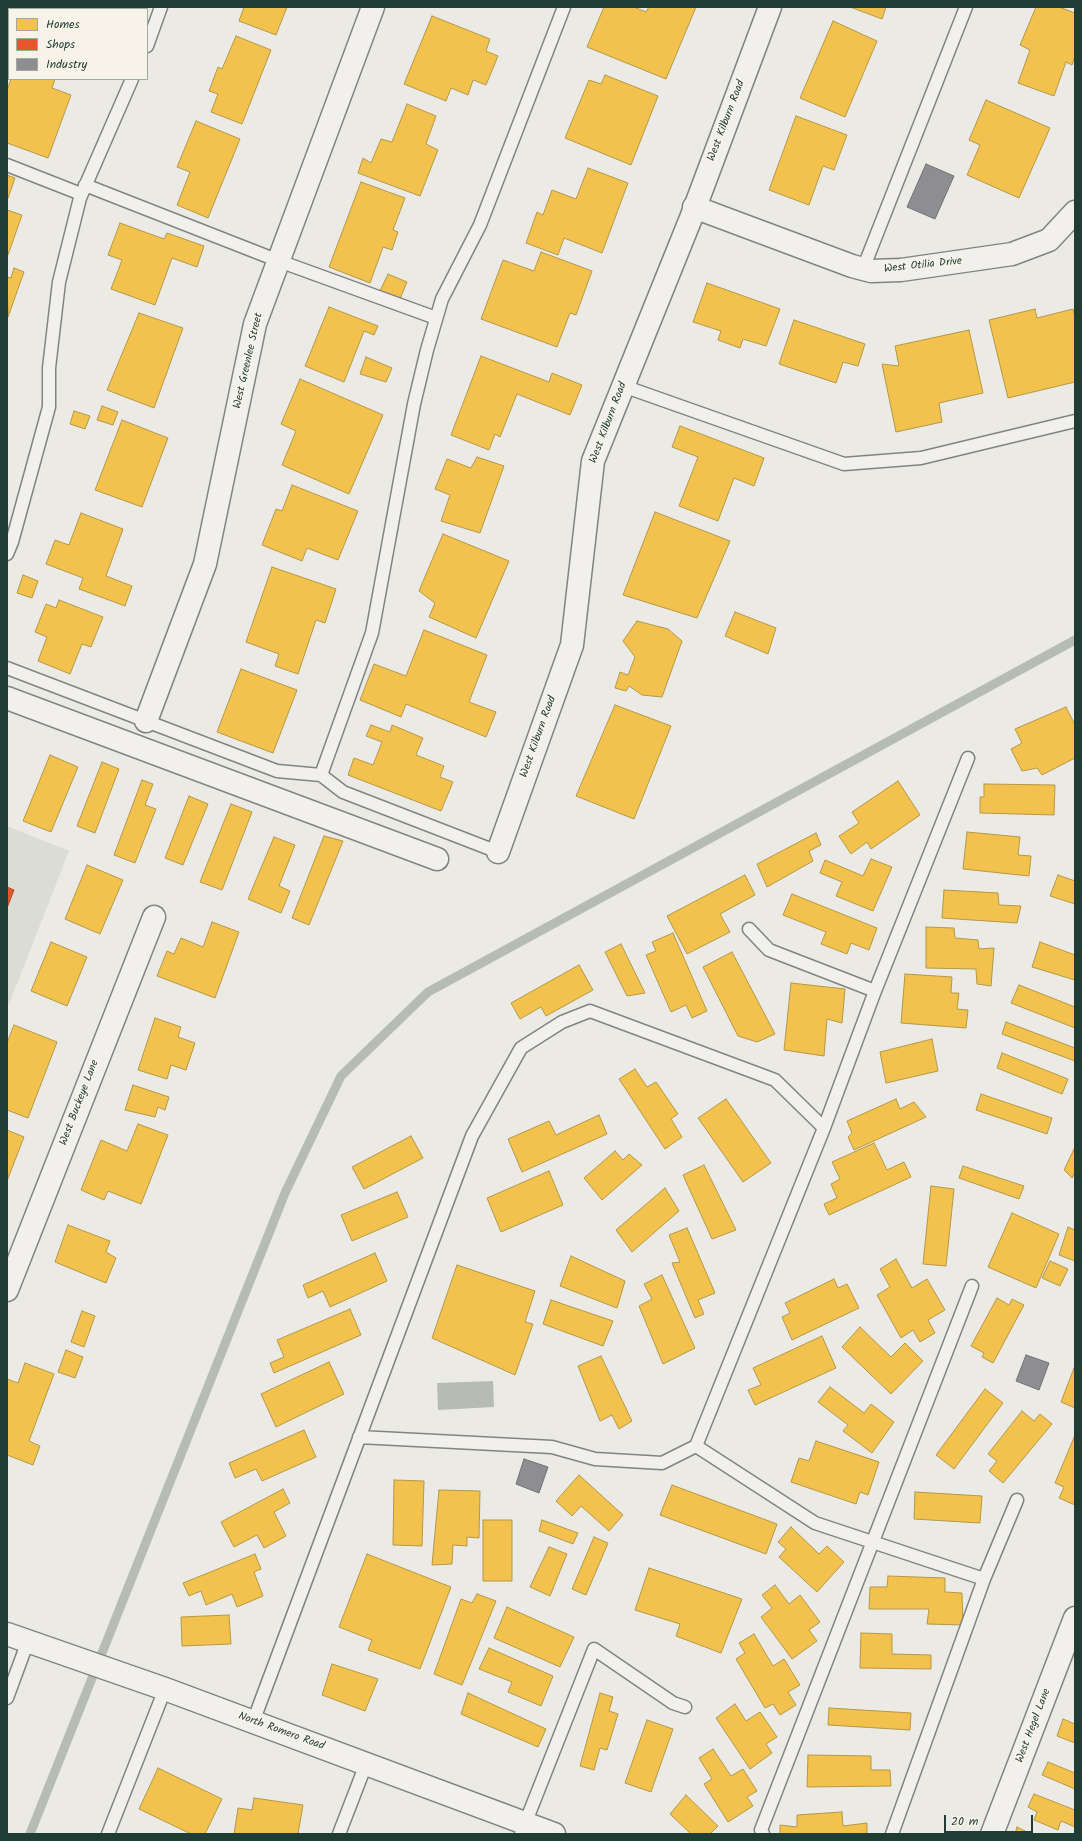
<!DOCTYPE html>
<style>
body{margin:0}
#map{position:relative;width:1082px;height:1841px;overflow:hidden;background:#ebeae4;font-family:Kalam,sans-serif}
canvas{display:block}
.frame{position:absolute;inset:0;border:8px solid #1f3d34;pointer-events:none}
.legend{position:absolute;left:8px;top:8px;width:140px;height:72px;box-sizing:border-box;background:#f7f3e8;border:1px solid #a1aaa0;margin:0;padding:5px 7px;list-style:none;font-size:12px;color:#1f3d34}
.legend li{display:flex;align-items:center;gap:8px;height:20px}
.legend b{width:20px;border:1px solid #a1aaa0}
.scale{position:absolute;left:944px;top:1815px;width:89px;height:18px;box-sizing:border-box;border:2px solid #1f3d34;border-top:0;padding-left:5px;font-size:12px;line-height:14px;white-space:nowrap;color:#1f3d34;-webkit-text-stroke:3px #f7f3e8;paint-order:stroke}
</style>
<div id="map">
<canvas width="1082" height="1841"></canvas>
<div class="frame"></div>
<ul class="legend">
<li><b style="height:11px;background:#f2c14e"></b>Homes</li>
<li><b style="height:11px;background:#e4572e"></b>Shops</li>
<li><b style="height:11px;background:#8d8d92"></b>Industry</li>
</ul>
<div class="scale">20 m</div>
</div>
<script>
const context = document.querySelector('canvas').getContext('2d');
context.lineJoin = 'round';
function paint(path, color) {
  context.fillStyle = color;
  context.fill(path, 'evenodd');
}
function shape(rows) {
  const path = new Path2D();
  for (const r of rows) {
    path.moveTo(r[0], r[1]);
    for (let i = 2; i < r.length; i += 2) path.lineTo(r[i], r[i + 1]);
  }
  return path;
}
function stroke(path, color, width, dash) {
  context.strokeStyle = color;
  context.lineWidth = width;
  context.lineCap = dash ? 'butt' : 'round';
  context.setLineDash(dash || []);
  context.stroke(path);
}
function write(font, color, halo, rows, align = 'center') {
  context.font = font + ' Kalam,sans-serif';
  context.lineWidth = 4;
  context.setLineDash([]);
  context.textBaseline = 'middle';
  context.strokeStyle = halo;
  context.fillStyle = color;
  for (const [text, x, y, turn = 0] of rows) {
    context.save();
    context.translate(x, y);
    context.rotate((+turn || 0) * Math.PI / 180);
    context.textAlign = isNaN(turn) ? turn : align;
    if (halo) context.strokeText(text, 0, 0);
    context.fillText(text, 0, 0);
    context.restore();
  }
}
paint(shape([
 [7,826,69,851,9,1004,7,1003]
]), '#dbdcd3');
paint(shape([
 [493,1381,494,1407,438,1410,437,1383]
]), '#b6bcb4');
const homes = shape([
 [40,7,91,7,90,9,39,9,40,7],
 [244,7,287,7,276,35,239,21,244,7],
 [604,7,634,7,646,12,649,7,696,7,666,79,587,47,604,7],
 [850,7,886,7,882,19,850,7],
 [1036,7,1059,7,1075,13,1075,56,1072,65,1066,62,1054,96,1018,83,1030,50,1020,45,1036,7],
 [432,16,490,39,486,51,498,56,486,85,473,80,468,95,451,88,446,101,404,84,432,16],
 [833,21,877,41,845,117,800,98,833,21],
 [236,36,271,50,242,124,211,112,218,94,209,91,218,67,222,69,236,36],
 [605,75,658,96,631,165,565,138,589,80,601,84,605,75],
 [11,79,55,79,52,88,71,95,48,158,7,143,7,90,11,79],
 [986,100,1050,128,1019,198,967,175,980,145,969,140,986,100],
 [407,104,436,116,426,144,438,150,420,196,358,173,363,158,371,163,381,139,392,142,407,104],
 [796,116,847,135,834,170,823,166,809,205,769,190,796,116],
 [196,121,240,139,208,218,177,205,190,172,177,167,196,121],
 [588,168,628,183,602,253,564,238,558,255,526,243,537,212,543,215,552,190,576,199,588,168],
 [7,175,15,178,7,201,7,175],
 [361,182,405,198,393,230,398,232,392,250,383,247,370,283,329,267,361,182],
 [7,210,22,215,8,255,7,255,7,210],
 [120,223,164,239,167,233,204,246,197,267,172,258,155,305,111,289,122,260,108,255,120,223],
 [541,252,592,271,576,315,570,313,557,347,481,319,503,260,534,271,541,252],
 [14,268,24,272,8,317,7,277,11,278,14,268],
 [388,274,407,282,400,299,380,291,388,274],
 [707,283,780,309,766,346,743,339,740,348,718,340,721,331,693,322,707,283],
 [329,307,378,326,374,335,364,331,344,382,305,366,329,307],
 [1035,309,1037,318,1073,309,1075,318,1075,382,1008,398,989,320,1035,309],
 [139,313,183,328,154,408,107,390,139,313],
 [794,320,865,344,858,366,843,362,836,383,779,364,794,320],
 [969,330,983,393,939,403,942,422,896,432,882,364,899,366,895,346,969,330],
 [481,356,549,382,552,373,582,385,570,415,517,394,500,437,495,434,489,450,451,435,481,356],
 [366,357,392,368,386,382,360,374,366,357],
 [300,379,383,415,349,494,282,465,296,431,281,424,300,379],
 [102,406,118,412,113,425,97,420,102,406],
 [74,411,90,416,85,429,70,424,74,411],
 [122,420,168,438,142,507,95,490,122,420],
 [680,426,764,458,754,486,734,478,718,521,679,506,698,457,672,447,680,426],
 [477,457,504,466,480,533,441,521,450,495,435,489,447,459,471,468,477,457],
 [292,485,358,511,338,560,307,548,302,561,262,545,276,509,282,511,292,485],
 [655,512,730,541,697,618,623,595,655,512],
 [81,513,123,529,106,576,132,586,125,606,79,589,83,578,46,564,55,540,69,545,81,513],
 [443,534,509,561,476,638,429,617,435,603,419,591,443,534],
 [272,567,336,589,325,623,316,620,298,674,275,666,279,654,246,642,272,567],
 [23,575,38,581,32,598,17,593,23,575],
 [59,600,103,617,91,647,82,644,70,674,38,661,47,637,35,632,46,604,56,608,59,600],
 [735,612,776,628,768,654,725,636,735,612],
 [637,621,668,629,682,641,662,697,642,695,629,686,626,691,615,688,620,672,628,675,635,657,623,641,637,621],
 [424,630,487,655,469,702,496,712,486,737,406,704,401,717,360,700,374,664,406,676,424,630],
 [241,669,297,690,273,753,217,732,241,669],
 [615,705,671,726,634,819,576,796,615,705],
 [1066,707,1075,725,1075,758,1042,775,1037,768,1022,771,1011,749,1022,743,1015,729,1066,707],
 [371,725,390,732,392,725,423,738,416,755,444,766,440,777,453,782,441,811,348,775,354,758,373,765,382,742,366,736,371,725],
 [50,755,78,767,51,832,23,821,50,755],
 [102,762,119,769,95,833,77,826,102,762],
 [142,780,153,784,145,805,156,809,135,863,114,855,142,780],
 [898,781,920,815,871,849,867,842,851,854,839,836,859,823,852,812,898,781],
 [984,784,1055,785,1054,815,980,813,980,797,984,797,984,784],
 [189,796,208,804,183,865,165,858,189,796],
 [231,804,252,812,222,890,200,882,231,804],
 [967,832,1020,837,1018,855,1031,856,1029,876,963,869,967,832],
 [816,833,821,845,809,851,813,861,767,887,757,864,816,833],
 [324,836,343,841,309,925,292,918,324,836],
 [274,837,295,845,279,886,290,891,281,913,248,899,274,837],
 [871,859,892,867,873,911,836,896,842,882,820,873,825,860,863,876,871,859],
 [87,865,123,880,100,934,65,919,87,865],
 [745,875,755,895,720,914,730,932,687,954,667,916,745,875],
 [1058,875,1075,881,1075,904,1050,896,1058,875],
 [944,890,998,893,999,905,1021,906,1017,923,942,918,944,890],
 [792,894,877,928,869,950,851,943,847,954,821,944,826,932,783,915,792,894],
 [212,922,239,932,215,998,157,976,167,951,174,954,181,938,203,947,212,922],
 [926,927,954,928,955,938,978,940,979,949,994,948,991,986,977,984,976,969,926,968,926,927],
 [673,933,707,1011,692,1018,686,1005,671,1012,646,955,656,951,652,942,673,933],
 [51,942,87,957,67,1006,31,991,51,942],
 [1040,942,1075,955,1075,980,1032,967,1040,942],
 [621,944,645,993,627,996,605,952,621,944],
 [732,952,775,1034,757,1042,738,1036,703,967,732,952],
 [579,965,593,990,546,1016,541,1007,520,1019,511,1003,579,965],
 [905,974,952,977,951,993,959,993,957,1009,968,1010,966,1028,901,1023,905,974],
 [791,983,845,989,842,1023,827,1019,824,1056,784,1050,791,983],
 [1019,985,1075,1007,1075,1028,1011,1003,1019,985],
 [155,1018,181,1027,178,1037,195,1043,186,1070,171,1065,167,1079,138,1070,155,1018],
 [1006,1022,1075,1048,1075,1061,1002,1034,1006,1022],
 [14,1025,57,1042,28,1118,7,1110,7,1043,14,1025],
 [932,1039,938,1071,886,1083,880,1052,932,1039],
 [1002,1053,1068,1079,1062,1094,997,1068,1002,1053],
 [635,1069,647,1087,656,1082,678,1114,671,1119,682,1137,665,1149,619,1079,635,1069],
 [133,1085,169,1097,165,1110,158,1107,155,1117,125,1110,133,1085],
 [981,1094,1052,1118,1047,1134,976,1110,981,1094],
 [726,1099,771,1163,743,1182,698,1118,726,1099],
 [896,1099,900,1109,914,1102,926,1117,854,1150,848,1137,852,1133,847,1121,896,1099],
 [599,1115,607,1134,522,1172,508,1139,549,1121,556,1135,599,1115],
 [138,1124,168,1135,141,1204,108,1191,104,1200,81,1190,101,1140,127,1151,138,1124],
 [7,1130,24,1137,7,1181,7,1130],
 [411,1136,423,1158,364,1189,352,1167,411,1136],
 [874,1143,887,1170,904,1162,911,1177,829,1215,824,1204,837,1198,831,1184,840,1179,832,1162,874,1143],
 [1075,1147,1075,1172,1072,1178,1064,1170,1075,1147],
 [615,1151,623,1160,629,1154,642,1165,602,1200,584,1178,615,1151],
 [704,1165,736,1230,712,1239,683,1175,704,1165],
 [963,1166,1024,1186,1019,1199,959,1178,963,1166],
 [549,1171,563,1205,501,1232,487,1198,549,1171],
 [931,1186,954,1189,946,1266,923,1264,931,1186],
 [665,1188,679,1211,632,1252,616,1230,665,1188],
 [397,1192,408,1217,352,1241,341,1215,397,1192],
 [1012,1213,1059,1234,1036,1288,988,1267,1012,1213],
 [68,1225,110,1241,106,1252,116,1258,106,1283,55,1262,68,1225],
 [1068,1227,1075,1230,1075,1261,1059,1255,1068,1227],
 [687,1228,715,1293,698,1300,704,1314,695,1318,672,1263,680,1262,669,1235,687,1228],
 [375,1253,387,1281,330,1307,323,1291,308,1298,303,1285,375,1253],
 [571,1256,625,1281,617,1308,560,1286,571,1256],
 [896,1259,912,1288,927,1279,945,1310,928,1320,935,1333,920,1342,913,1330,901,1338,877,1295,890,1287,880,1269,896,1259],
 [1050,1261,1068,1269,1060,1286,1042,1278,1050,1261],
 [457,1265,535,1291,525,1322,533,1324,515,1375,432,1338,457,1265],
 [662,1275,695,1348,663,1364,639,1306,652,1299,644,1284,662,1275],
 [834,1279,838,1288,847,1284,859,1308,792,1340,782,1317,790,1313,785,1303,834,1279],
 [997,1298,1009,1305,1012,1299,1024,1305,993,1363,982,1357,984,1353,971,1346,997,1298],
 [551,1300,613,1321,603,1346,543,1324,551,1300],
 [350,1309,361,1335,274,1373,270,1363,284,1357,277,1340,350,1309],
 [82,1311,95,1316,84,1347,71,1342,82,1311],
 [860,1327,891,1357,905,1343,923,1361,891,1394,842,1347,860,1327],
 [822,1336,836,1368,755,1405,748,1390,761,1385,753,1368,822,1336],
 [66,1350,83,1357,75,1378,58,1372,66,1350],
 [601,1356,632,1421,619,1429,612,1415,600,1421,578,1366,601,1356],
 [329,1362,344,1394,276,1427,261,1394,329,1362],
 [25,1363,54,1374,29,1441,40,1446,33,1465,7,1455,7,1379,18,1383,25,1363],
 [1074,1368,1075,1368,1075,1408,1061,1402,1074,1368],
 [830,1387,864,1413,871,1404,894,1422,872,1453,843,1431,848,1425,818,1402,830,1387],
 [985,1389,1003,1403,954,1469,936,1455,985,1389],
 [1022,1411,1034,1421,1040,1414,1052,1424,1003,1483,989,1471,997,1461,988,1454,1022,1411],
 [304,1430,316,1457,262,1481,256,1469,235,1478,229,1463,304,1430],
 [1075,1435,1075,1505,1059,1498,1064,1487,1055,1483,1075,1435],
 [816,1441,879,1462,868,1495,860,1492,856,1504,791,1482,799,1458,809,1461,816,1441],
 [579,1475,623,1515,609,1531,581,1506,572,1516,556,1501,579,1475],
 [394,1480,424,1481,422,1546,393,1545,394,1480],
 [672,1485,777,1524,766,1554,660,1515,672,1485],
 [283,1489,290,1503,274,1512,286,1536,264,1548,257,1535,234,1547,221,1522,283,1489],
 [439,1490,480,1491,479,1538,467,1537,467,1546,453,1545,452,1564,432,1565,439,1490],
 [915,1492,982,1496,980,1523,914,1519,915,1492],
 [483,1520,512,1520,512,1581,483,1581,483,1520],
 [542,1520,578,1533,573,1544,539,1531,542,1520],
 [791,1527,819,1554,827,1546,844,1562,817,1592,779,1557,786,1549,778,1542,791,1527],
 [594,1537,608,1543,586,1595,572,1589,594,1537],
 [549,1547,567,1554,550,1596,530,1587,549,1547],
 [255,1554,261,1569,254,1572,263,1596,237,1607,232,1594,206,1605,201,1591,189,1596,183,1583,255,1554],
 [367,1554,451,1587,420,1669,368,1650,372,1640,339,1627,367,1554],
 [649,1568,742,1599,721,1653,676,1636,680,1624,635,1610,649,1568],
 [888,1576,945,1578,945,1592,962,1593,963,1625,927,1624,929,1609,869,1609,870,1587,887,1587,888,1576],
 [775,1585,789,1604,800,1595,820,1622,809,1630,817,1641,792,1659,761,1617,772,1608,762,1595,775,1585],
 [477,1594,496,1601,462,1685,434,1674,461,1599,472,1603,477,1594],
 [507,1607,574,1637,560,1667,494,1638,507,1607],
 [229,1615,231,1644,182,1646,181,1617,229,1615],
 [861,1633,892,1634,892,1654,931,1655,931,1669,860,1668,861,1633],
 [754,1634,773,1666,784,1659,800,1685,788,1692,796,1705,780,1715,773,1704,765,1708,736,1659,745,1653,739,1643,754,1634],
 [489,1648,553,1676,541,1706,508,1692,512,1682,479,1669,489,1648],
 [332,1664,378,1679,365,1711,322,1695,332,1664],
 [468,1693,546,1729,538,1747,461,1714,468,1693],
 [600,1693,613,1697,609,1711,618,1714,607,1750,600,1748,594,1770,580,1766,600,1693],
 [735,1704,746,1721,760,1712,777,1737,766,1744,772,1753,750,1769,716,1718,735,1704],
 [829,1708,911,1713,910,1730,828,1725,829,1708],
 [1063,1719,1075,1724,1075,1743,1057,1736,1063,1719],
 [647,1720,673,1729,651,1792,625,1783,647,1720],
 [713,1749,731,1776,743,1769,757,1791,747,1797,753,1806,728,1822,704,1784,712,1779,699,1758,713,1749],
 [808,1755,871,1756,871,1770,890,1770,891,1786,807,1787,808,1755],
 [1048,1762,1075,1773,1075,1789,1042,1775,1048,1762],
 [158,1768,222,1799,205,1834,191,1834,139,1809,158,1768],
 [1034,1794,1075,1810,1075,1827,1061,1821,1058,1830,1034,1820,1037,1812,1028,1807,1034,1794],
 [686,1795,718,1826,710,1834,691,1834,670,1814,686,1795],
 [254,1798,303,1805,298,1834,234,1834,238,1808,252,1810,254,1798],
 [842,1812,843,1826,867,1823,867,1834,780,1834,780,1825,797,1827,797,1815,842,1812],
 [1017,1827,1031,1834,1015,1834,1017,1827]
]);
paint(homes, '#f2c14e');
stroke(homes, '#b39946', 1);
const shops = shape([
 [7,887,14,890,7,908,7,887]
]);
paint(shops, '#e4572e');
stroke(shops, '#a94f30', 1);
const industry = shape([
 [926,164,954,176,935,219,907,207,926,164],
 [1026,1355,1049,1363,1039,1390,1016,1381,1026,1355],
 [524,1459,548,1467,539,1493,516,1484,524,1459]
]);
paint(industry, '#8d8d92');
stroke(industry, '#6c7576', 1);
stroke(shape([
 [30,1834,285,1193,341,1076,428,992,1075,640]
]), '#b6bcb4', 9);
const service = shape([
 [147,46,161,7],
 [7,165,81,194],
 [85,185,279,261,436,318],
 [863,269,966,7],
 [623,386,844,464,921,458,1075,421],
 [7,554,12,542,49,407,49,368,59,282,80,198,132,79],
 [7,668,277,771,321,775],
 [498,852,343,792,321,775,372,633,414,404,427,350,442,299,480,225,564,7],
 [749,929,769,950,875,991],
 [359,1437,552,1447,595,1459,662,1463,696,1446,824,1128,875,991,968,758],
 [696,1446,815,1523,984,1579],
 [7,1698,28,1641],
 [253,1722,472,1136,521,1048,562,1022,590,1011,775,1080,824,1128],
 [108,1834,165,1689],
 [339,1834,366,1764],
 [521,1834,594,1649,673,1703,685,1707],
 [763,1834,761,1830,972,1286],
 [892,1834,984,1579,1017,1500]
]);
const minor = shape([
 [694,207,852,266,871,271,901,270,1012,254,1049,240,1075,212],
 [7,698,437,859],
 [146,721,205,564,255,324,373,7],
 [498,852,572,645,593,461,691,218,770,7],
 [7,1290,154,917],
 [7,1634,165,1689,554,1834],
 [992,1834,1075,1618]
]);
stroke(service, '#808581', 15);
stroke(minor, '#808581', 25);
stroke(service, '#f1f0ec', 12);
stroke(minor, '#f1f0ec', 22);
write('11px', '#1f3d34', '#f7f3e8', [
 ["West Kilburn Road",727,121,-69],
 ["West Otilia Drive",923,266,-6],
 ["West Greenlee Street",249,361,-77],
 ["West Kilburn Road",609,423,-69],
 ["West Kilburn Road",539,737,-70],
 ["West Buckeye Lane",80,1103,-69],
 ["West Hegel Lane",1034,1726,-69],
 ["North Romero Road",281,1732,20]
]);
</script>
